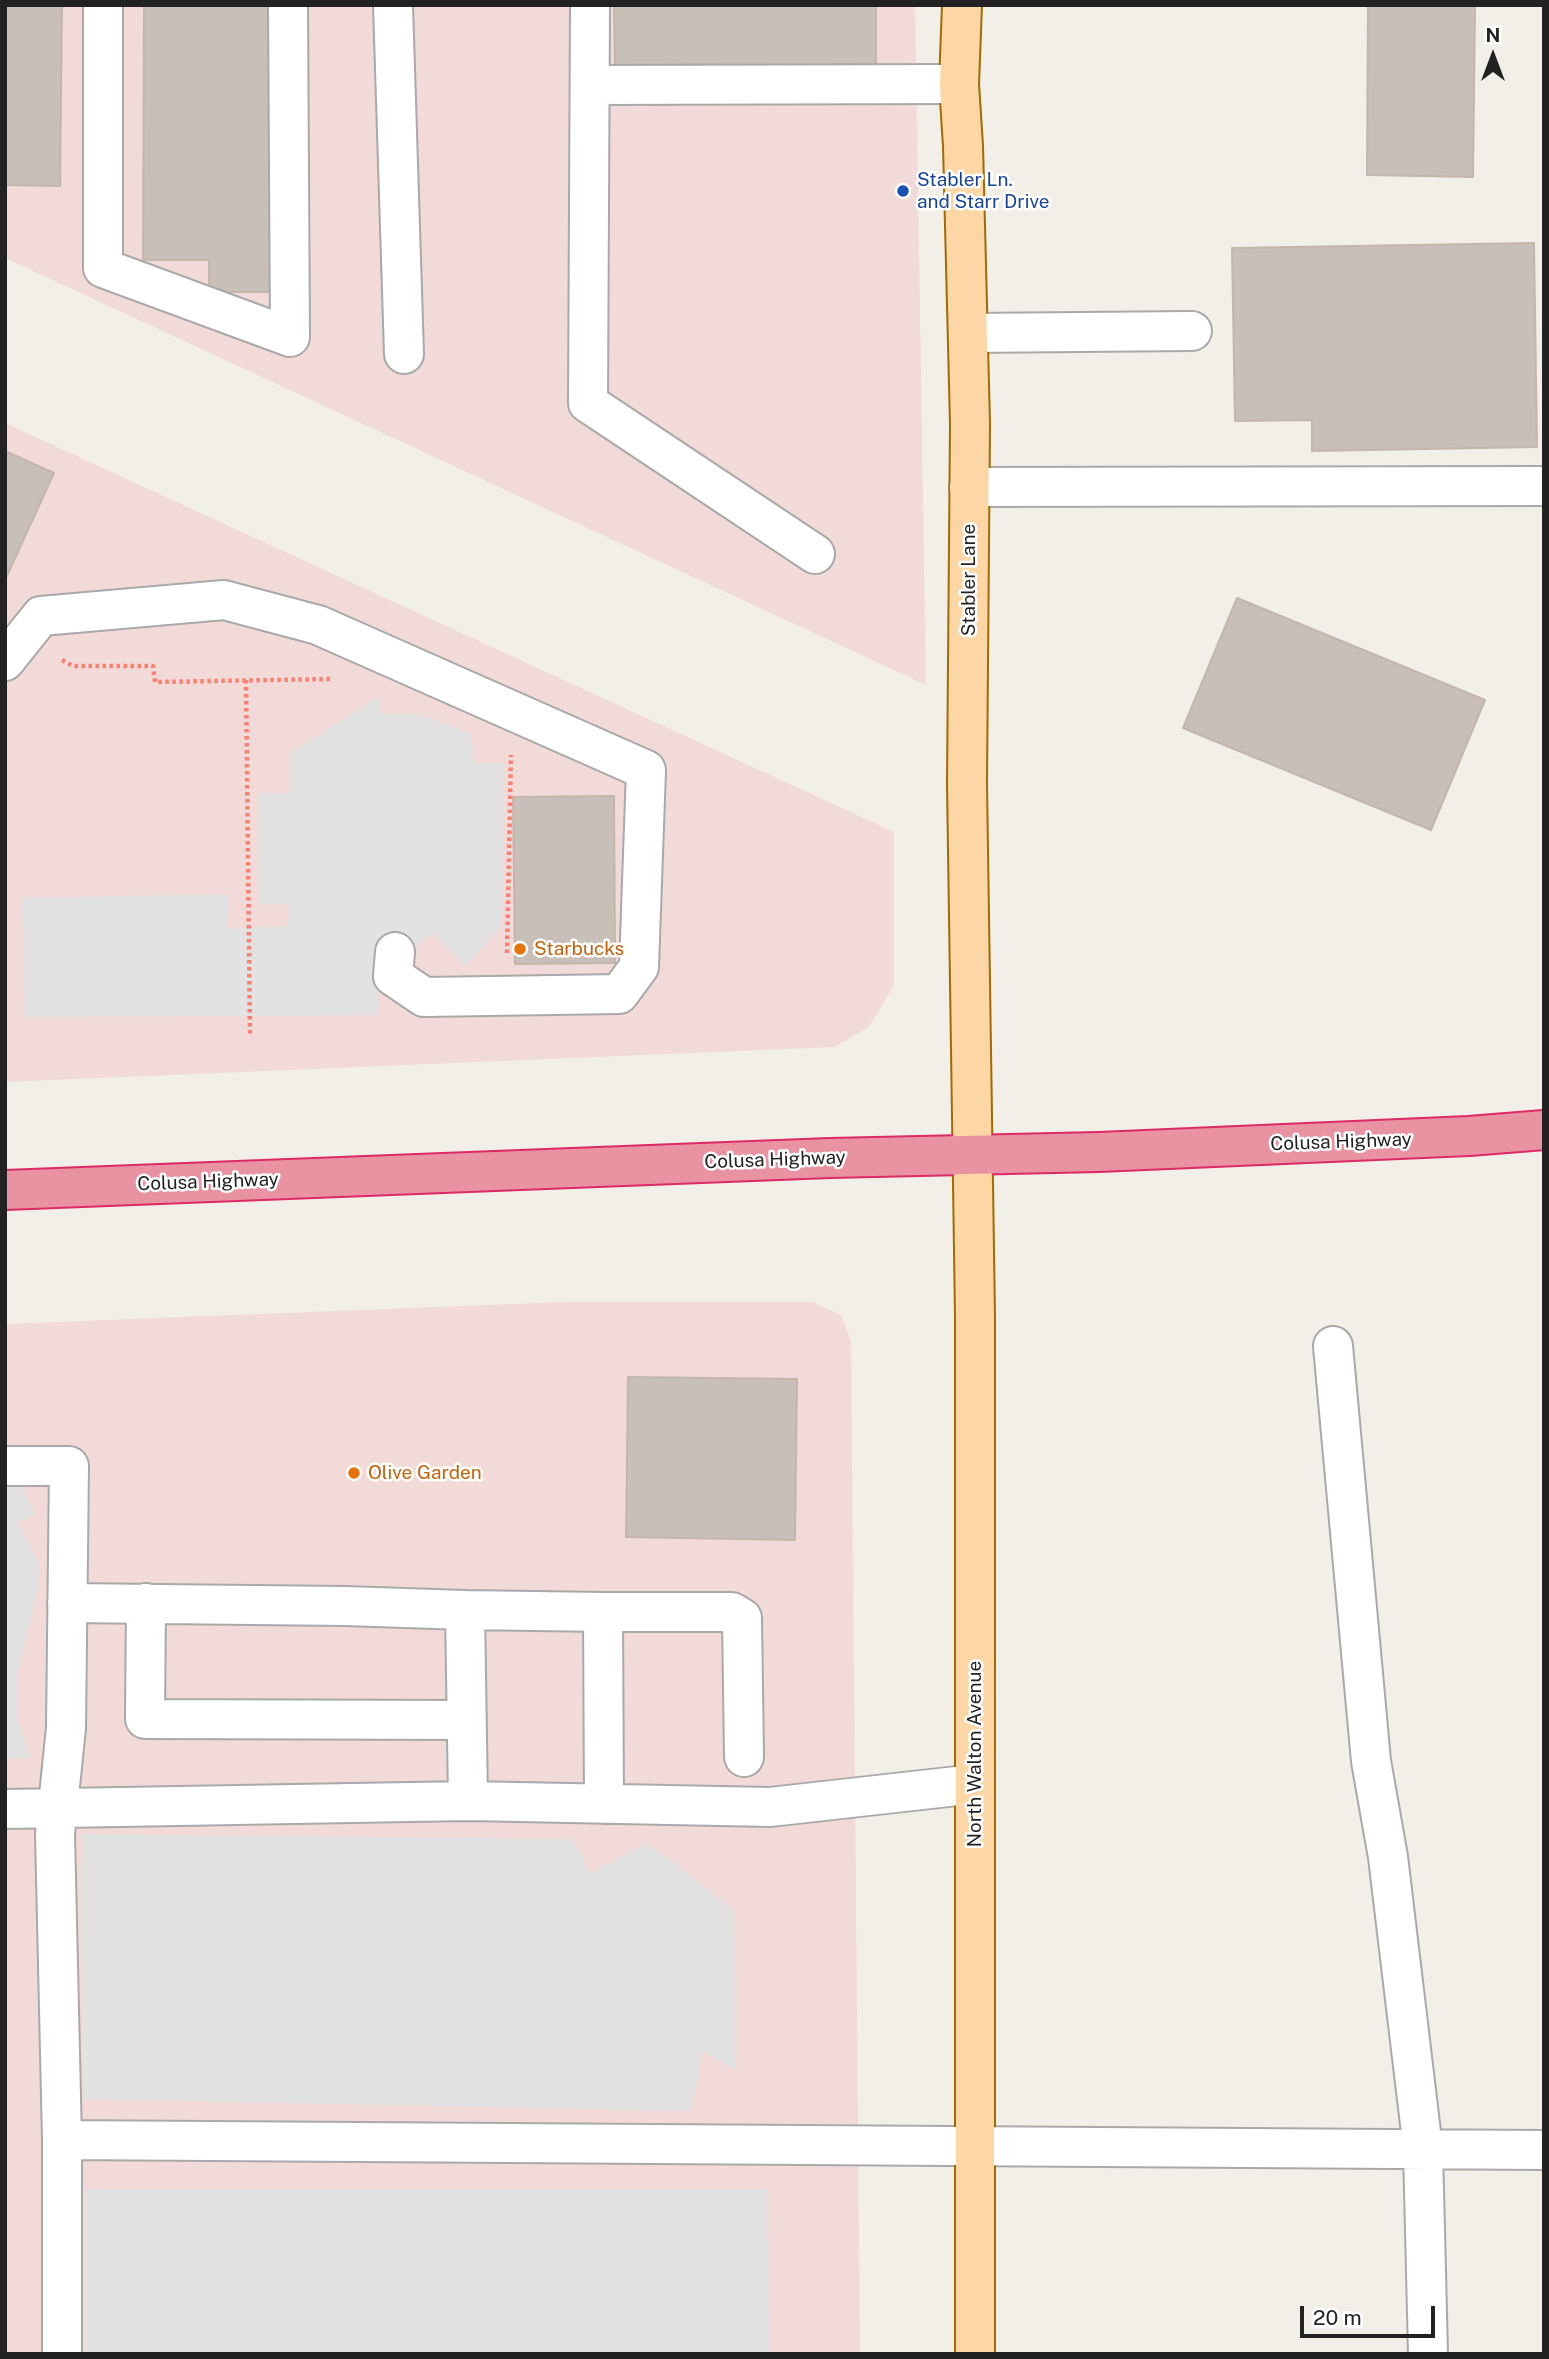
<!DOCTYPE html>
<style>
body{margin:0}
#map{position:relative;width:1549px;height:2359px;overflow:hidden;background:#f2efe9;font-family:"Public Sans",sans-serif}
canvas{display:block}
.frame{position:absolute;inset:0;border:7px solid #222;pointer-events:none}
.north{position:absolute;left:1458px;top:21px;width:70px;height:70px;-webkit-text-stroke:5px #fff;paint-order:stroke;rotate:0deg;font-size:19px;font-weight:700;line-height:28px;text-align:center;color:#222}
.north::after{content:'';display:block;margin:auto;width:24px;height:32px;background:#222;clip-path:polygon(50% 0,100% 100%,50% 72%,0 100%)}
.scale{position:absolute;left:1300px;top:2306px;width:135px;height:32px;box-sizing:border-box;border:4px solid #222;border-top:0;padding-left:9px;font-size:21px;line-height:24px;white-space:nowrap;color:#222;-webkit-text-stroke:5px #fff;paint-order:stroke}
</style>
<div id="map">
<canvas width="1549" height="2359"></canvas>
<div class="frame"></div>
<div class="north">N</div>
<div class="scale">20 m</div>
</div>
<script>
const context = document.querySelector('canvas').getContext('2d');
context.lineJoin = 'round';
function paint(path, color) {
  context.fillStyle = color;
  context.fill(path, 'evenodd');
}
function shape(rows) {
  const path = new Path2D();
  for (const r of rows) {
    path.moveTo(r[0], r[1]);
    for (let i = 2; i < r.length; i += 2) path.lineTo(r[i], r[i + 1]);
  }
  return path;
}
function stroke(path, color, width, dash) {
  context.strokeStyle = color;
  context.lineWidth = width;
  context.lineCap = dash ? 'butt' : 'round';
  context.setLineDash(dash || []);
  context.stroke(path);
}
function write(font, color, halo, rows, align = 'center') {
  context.font = font + ' "Public Sans",sans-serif';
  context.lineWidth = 5;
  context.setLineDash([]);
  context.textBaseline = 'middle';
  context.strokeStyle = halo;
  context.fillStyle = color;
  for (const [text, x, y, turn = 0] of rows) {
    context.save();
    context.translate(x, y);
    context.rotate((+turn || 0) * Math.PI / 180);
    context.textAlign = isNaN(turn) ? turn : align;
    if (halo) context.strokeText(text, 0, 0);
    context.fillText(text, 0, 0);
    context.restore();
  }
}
paint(shape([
 [5,5,915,5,926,685,5,258],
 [5,423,894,832,894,985,869,1027,834,1047,5,1082],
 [563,1302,813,1302,841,1315,851,1341,860,2354,5,2354,5,1324]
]), '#f2dad9');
paint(shape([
 [379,697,381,714,419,714,472,734,473,763,504,763,502,926,465,966,432,933,377,982,378,1015,25,1017,22,898,228,894,228,929,288,926,289,905,257,904,257,793,290,793,290,753],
 [5,1481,20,1481,35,1514,17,1523,40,1566,34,1607,17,1672,17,1720,31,1758,5,1758],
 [81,1834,573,1839,590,1874,645,1844,667,1857,734,1911,736,2071,703,2051,691,2111,84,2099],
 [85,2189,768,2189,769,2354,85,2354]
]), '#e2e2e2');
const building = shape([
 [5,5,62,5,60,186,5,185,5,5],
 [144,5,273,5,272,292,209,292,209,260,143,260,144,5],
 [614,5,876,5,876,66,615,69,614,5],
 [1368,5,1475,5,1473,177,1367,175,1368,5],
 [1534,243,1537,447,1312,451,1312,420,1235,421,1232,248,1534,243],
 [5,451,54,473,5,580,5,451],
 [1237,598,1485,700,1431,830,1183,728,1237,598],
 [614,796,615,963,515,964,513,797,614,796],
 [628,1377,797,1379,795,1540,626,1537,628,1377]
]);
paint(building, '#c7bfb8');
stroke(building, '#c4b6ab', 2);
const minor = shape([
 [103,5,103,268,290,337,288,5],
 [393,5,404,354],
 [590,5,588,403,815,554],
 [590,85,959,84],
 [968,333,1192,331],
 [969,487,1544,486],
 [5,661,41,616,224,600,318,625,646,770,639,967,619,994,424,997,393,976,395,952],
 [1333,1346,1371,1761,1388,1857,1423,2149,1428,2354],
 [5,1466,69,1466,66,1728,55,1834,62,2140],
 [67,1603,345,1606,465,1610,468,1801],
 [146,1603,145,1719,466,1720],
 [465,1610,603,1612,604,1804],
 [603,1612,732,1612,742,1618,744,1757],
 [5,1809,468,1801,770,1807,975,1784],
 [62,2354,62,2140,1544,2150]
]);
const major = shape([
 [962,5,959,84,963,146,970,424,967,783,975,1316,975,2354]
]);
const highway = shape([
 [5,1190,830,1158,1099,1152,1469,1136,1544,1130]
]);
stroke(minor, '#a9a9a9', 42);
stroke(major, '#a06b00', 42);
stroke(highway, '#dc2a67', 42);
stroke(shape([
 [62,660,73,666,153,666,155,682,331,679],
 [246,680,250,1035],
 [507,953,511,755]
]), '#fa8072', 4.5, [3.5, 3.5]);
stroke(minor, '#fff', 38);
stroke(major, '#fcd6a4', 38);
stroke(highway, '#e892a2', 38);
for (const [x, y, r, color] of [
 [903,191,7,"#1a4fb4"],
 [520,949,7,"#e8710a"],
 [354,1473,7,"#e8710a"]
]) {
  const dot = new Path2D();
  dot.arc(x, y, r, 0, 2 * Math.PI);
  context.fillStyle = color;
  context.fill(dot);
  stroke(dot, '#fff', 2.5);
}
write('19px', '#164399', '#fff', [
 ["Stabler Ln.",917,180],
 ["and Starr Drive",917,202]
], 'left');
write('19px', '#222', '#fff', [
 ["Stabler Lane",969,580,-90],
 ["Colusa Highway",1341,1142,-2],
 ["Colusa Highway",775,1160,-2],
 ["Colusa Highway",208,1182,-2],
 ["North Walton Avenue",975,1754,-90]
]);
write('19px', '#c56008', '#fff', [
 ["Starbucks",534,949],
 ["Olive Garden",368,1473]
], 'left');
</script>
